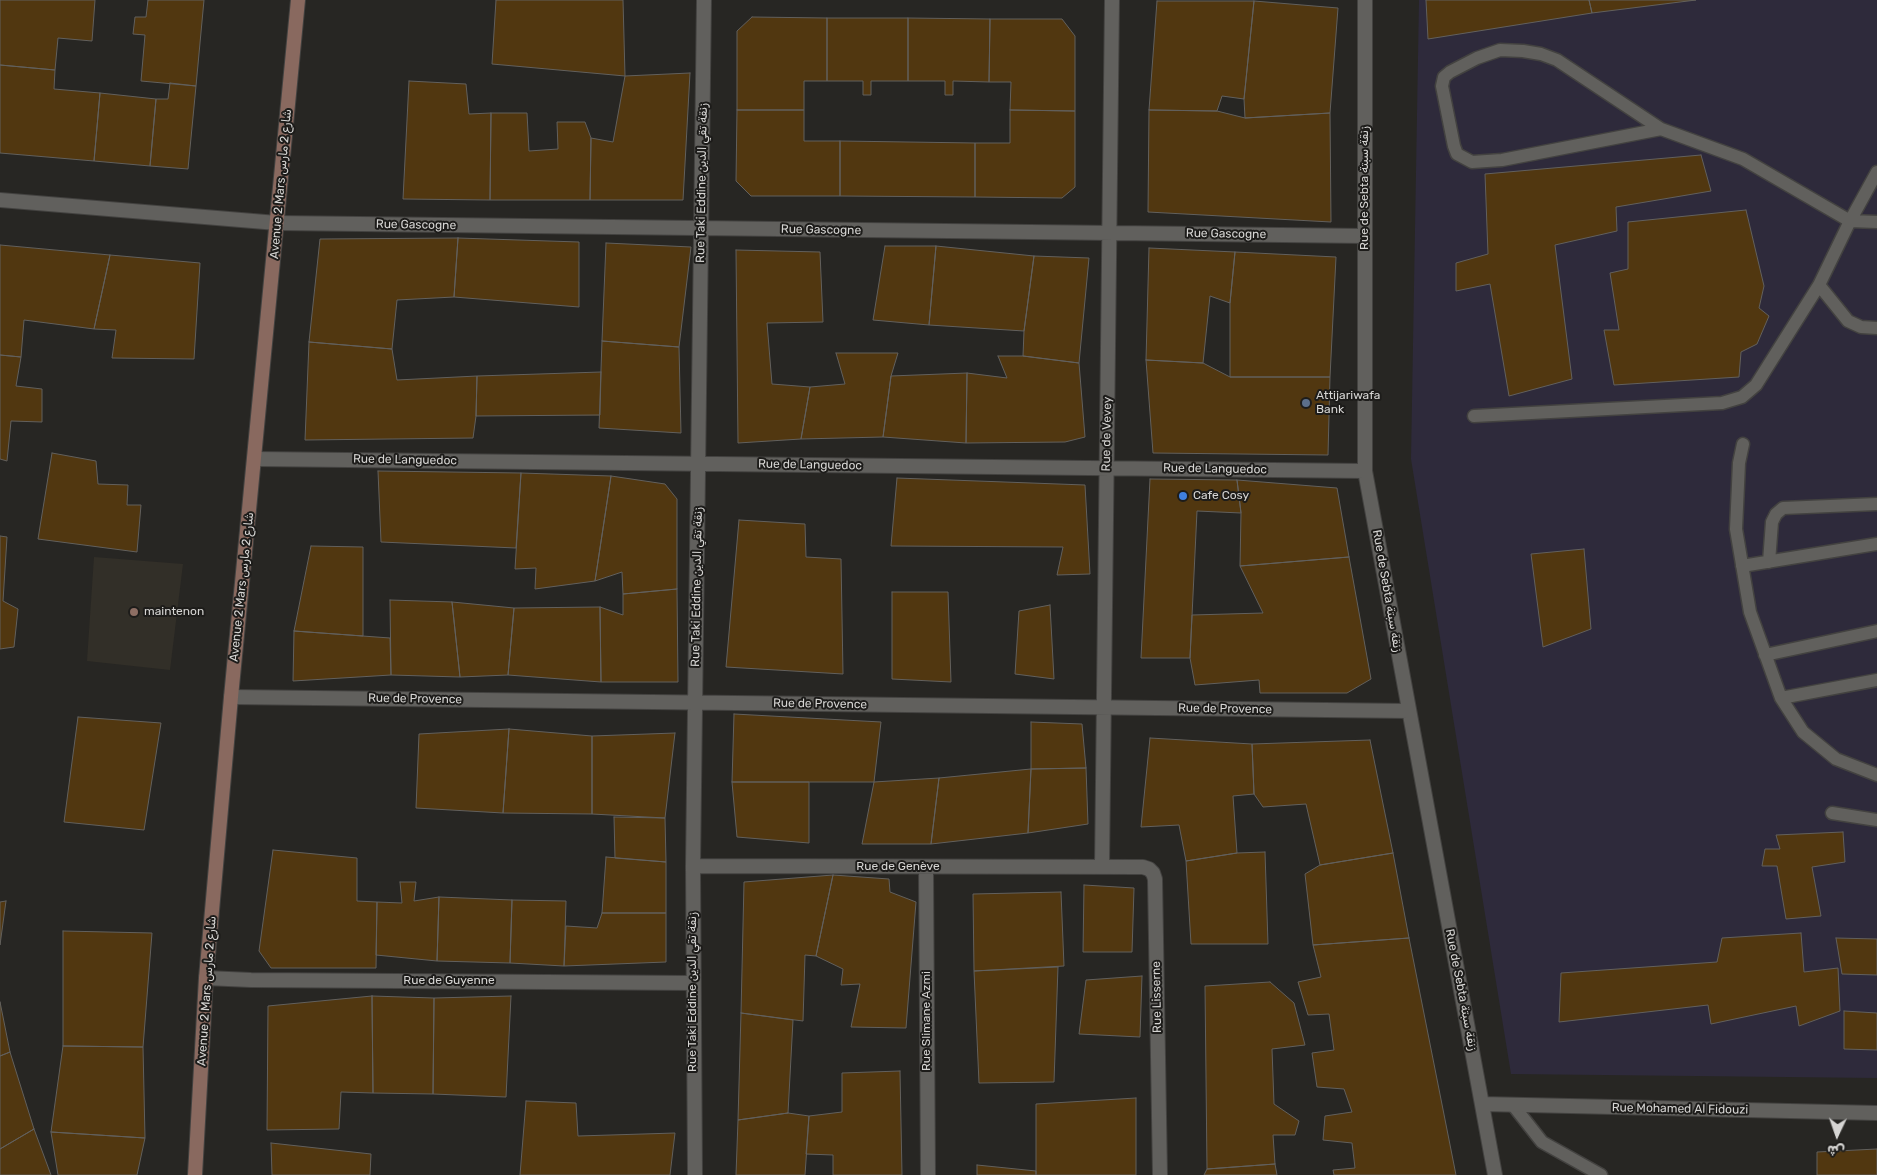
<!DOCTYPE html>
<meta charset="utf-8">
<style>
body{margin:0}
#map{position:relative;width:1877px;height:1175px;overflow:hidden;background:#272623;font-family:Rubik,"Noto Sans Arabic",sans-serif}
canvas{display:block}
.north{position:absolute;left:1812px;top:1110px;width:50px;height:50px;-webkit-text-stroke:4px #1d1c1a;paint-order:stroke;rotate:183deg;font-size:14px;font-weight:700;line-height:20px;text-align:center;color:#d6d5d3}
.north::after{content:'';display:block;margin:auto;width:18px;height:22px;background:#d6d5d3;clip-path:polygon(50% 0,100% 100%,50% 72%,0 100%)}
</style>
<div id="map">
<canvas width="1877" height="1175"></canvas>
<div class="north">ش</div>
</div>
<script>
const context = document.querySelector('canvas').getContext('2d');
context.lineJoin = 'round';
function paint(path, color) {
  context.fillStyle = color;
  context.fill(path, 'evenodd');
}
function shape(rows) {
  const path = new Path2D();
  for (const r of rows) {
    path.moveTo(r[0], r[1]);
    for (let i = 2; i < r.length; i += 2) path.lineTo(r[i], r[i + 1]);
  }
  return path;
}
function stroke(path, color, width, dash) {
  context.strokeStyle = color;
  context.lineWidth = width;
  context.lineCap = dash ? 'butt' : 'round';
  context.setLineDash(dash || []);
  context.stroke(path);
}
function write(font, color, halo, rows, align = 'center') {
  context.font = font + ' Rubik,"Noto Sans Arabic",sans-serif';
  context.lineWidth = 4;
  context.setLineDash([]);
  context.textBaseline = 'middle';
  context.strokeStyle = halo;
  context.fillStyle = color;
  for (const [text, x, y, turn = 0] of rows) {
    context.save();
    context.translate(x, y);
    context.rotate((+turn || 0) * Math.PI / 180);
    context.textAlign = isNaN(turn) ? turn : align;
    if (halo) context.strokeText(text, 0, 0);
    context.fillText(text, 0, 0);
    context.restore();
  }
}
paint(shape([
 [94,557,183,564,170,670,87,661]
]), '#322f28');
paint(shape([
 [1419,0,1877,0,1877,1078,1511,1074,1411,459]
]), '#2e2a3b');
const building = shape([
 [0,0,95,0,92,41,58,38,55,70,0,65,0,0],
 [148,0,204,0,196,86,141,81,145,35,133,34,135,17,146,17,148,0],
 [496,0,623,0,625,76,492,64,496,0],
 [1426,0,1589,0,1592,13,1428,39,1426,0],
 [1589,0,1696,0,1592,13,1589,0],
 [1157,1,1254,1,1244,99,1222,96,1217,111,1149,110,1157,1],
 [1254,1,1338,8,1330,113,1245,118,1244,99,1254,1],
 [752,17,827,18,827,81,804,81,804,110,737,110,737,31,752,17],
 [827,18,908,18,908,81,871,81,871,95,863,95,863,81,827,81,827,18],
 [908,18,990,19,989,82,953,81,953,95,945,95,945,81,908,81,908,18],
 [990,19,1062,19,1075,36,1075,111,1010,110,1011,82,989,82,990,19],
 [0,65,55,70,54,89,100,93,94,161,0,153,0,65],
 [690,73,683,200,590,200,591,138,613,142,625,76,690,73],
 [409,81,466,84,469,114,491,113,490,200,403,199,409,81],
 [170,83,196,86,188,169,150,166,156,99,168,99,170,83],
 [100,93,156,99,150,166,94,161,100,93],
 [737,110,804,110,804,141,840,141,840,196,751,196,736,181,737,110],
 [1010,110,1075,111,1075,187,1062,198,975,197,975,143,1010,143,1010,110],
 [1149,110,1217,111,1245,118,1330,113,1331,222,1148,212,1149,110],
 [491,113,527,113,529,151,558,149,557,122,585,122,591,138,590,200,490,200,491,113],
 [840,141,975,143,975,197,840,196,840,141],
 [1701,155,1711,191,1616,207,1617,231,1555,245,1572,379,1509,396,1490,284,1456,291,1456,263,1488,254,1485,174,1701,155],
 [1746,210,1764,286,1759,308,1769,316,1757,344,1741,352,1739,377,1614,385,1604,330,1619,330,1610,273,1628,269,1628,222,1746,210],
 [458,238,454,297,397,300,392,349,309,342,320,239,458,238],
 [458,238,579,242,579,307,454,297,458,238],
 [606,243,691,247,679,347,602,341,606,243],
 [0,245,110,255,94,329,24,320,21,357,0,355,0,245],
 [885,246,936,246,929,325,873,320,885,246],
 [936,246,1034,256,1024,331,929,325,936,246],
 [1149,248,1235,252,1230,303,1210,296,1203,363,1146,360,1149,248],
 [736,250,820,252,823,322,767,323,772,384,810,387,801,439,738,443,736,250],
 [1235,252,1336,257,1330,377,1230,377,1230,303,1235,252],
 [110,255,200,263,194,359,112,358,116,330,94,329,110,255],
 [1034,256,1089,258,1079,363,1023,356,1024,331,1034,256],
 [602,341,679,347,681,433,599,428,602,341],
 [309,342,392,349,397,380,477,376,476,416,473,438,305,440,309,342],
 [836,353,898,353,891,376,883,437,801,439,810,387,845,384,836,353],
 [0,355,21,357,16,386,42,389,42,422,11,421,7,461,0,459,0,355],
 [998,356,1023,356,1079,363,1085,437,1065,442,966,443,967,373,1007,378,998,356],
 [1146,360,1203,363,1230,377,1330,377,1328,455,1153,453,1146,360],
 [601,372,600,415,476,416,477,376,601,372],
 [967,373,966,443,883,437,891,376,967,373],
 [52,453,96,461,98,484,128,485,127,505,141,505,137,552,38,539,52,453],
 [378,471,521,473,516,548,381,542,378,471],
 [521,473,611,476,595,581,535,589,536,568,515,569,521,473],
 [611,476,665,484,677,499,677,589,623,594,622,572,595,581,611,476],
 [897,478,1085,485,1090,574,1057,575,1063,547,891,546,897,478],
 [1150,479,1237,480,1241,513,1197,511,1190,658,1141,658,1150,479],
 [1237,480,1337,488,1349,557,1240,566,1241,513,1237,480],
 [739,520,805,524,806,557,841,559,843,674,726,667,739,520],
 [0,536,7,537,3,601,18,609,14,647,0,649,0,536],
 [311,546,363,547,363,636,294,631,311,546],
 [1584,549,1591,629,1543,647,1531,554,1584,549],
 [1349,557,1371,679,1347,693,1260,693,1259,680,1195,685,1190,658,1192,615,1263,613,1240,566,1349,557],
 [677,589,678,682,601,682,600,607,623,615,623,594,677,589],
 [892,592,948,592,951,682,892,679,892,592],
 [390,600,452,602,460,677,391,675,390,600],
 [452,602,514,608,508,675,460,677,452,602],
 [1050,605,1054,679,1015,674,1019,611,1050,605],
 [600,607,601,682,508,675,514,608,600,607],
 [294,631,390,638,391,675,293,681,294,631],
 [734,714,881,722,874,782,732,782,734,714],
 [78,717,161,723,144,830,64,822,78,717],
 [1031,722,1082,724,1086,768,1031,769,1031,722],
 [509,729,592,736,592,814,503,813,509,729],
 [509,729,503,813,416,808,419,734,509,729],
 [675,733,665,818,592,814,592,736,675,733],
 [1150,738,1252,744,1254,794,1233,796,1237,853,1186,861,1179,825,1141,827,1150,738],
 [1370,740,1393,853,1320,865,1306,804,1263,807,1254,794,1252,744,1370,740],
 [1086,768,1088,824,1028,833,1031,769,1086,768],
 [1031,769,1028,833,931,844,939,778,1031,769],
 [939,778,931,844,862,844,874,782,939,778],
 [732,782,809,782,809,843,737,837,732,782],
 [614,817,665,818,666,862,615,858,614,817],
 [1843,832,1845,862,1812,867,1821,916,1786,919,1777,866,1762,866,1765,849,1780,849,1776,835,1843,832],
 [273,850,357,858,357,901,377,902,376,968,271,968,259,951,273,850],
 [1265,852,1268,944,1191,944,1186,861,1237,853,1265,852],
 [1393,853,1409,938,1313,945,1305,874,1320,865,1393,853],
 [606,857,666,862,666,913,602,913,606,857],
 [833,875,816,956,805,955,803,1021,741,1013,744,882,833,875],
 [833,875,889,879,890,892,916,902,906,1028,851,1027,860,984,841,985,843,969,816,956,833,875],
 [400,882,416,882,414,901,439,897,437,961,376,955,377,902,402,903,400,882],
 [1084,885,1134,888,1132,952,1083,952,1084,885],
 [1061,892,1064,966,974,971,973,894,1061,892],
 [439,897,512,900,510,963,437,961,439,897],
 [512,900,566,901,564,966,510,963,512,900],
 [6,901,0,945,0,902,6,901],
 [602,913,666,913,666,962,564,966,566,926,597,928,602,913],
 [63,931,152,933,143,1047,63,1046,63,931],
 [1801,933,1804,972,1838,968,1840,1011,1799,1026,1796,1006,1711,1024,1708,1005,1559,1022,1561,973,1717,962,1722,938,1801,933],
 [1409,938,1456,1175,1334,1175,1333,1170,1355,1168,1352,1143,1323,1140,1325,1116,1352,1112,1344,1089,1317,1087,1312,1053,1334,1050,1329,1014,1308,1015,1298,982,1321,977,1313,945,1409,938],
 [1836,938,1877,939,1877,975,1842,974,1836,938],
 [1058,967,1054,1082,979,1083,974,971,1058,967],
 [1142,976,1140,1037,1079,1034,1086,980,1142,976],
 [1270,982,1294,1003,1305,1045,1272,1049,1274,1104,1299,1121,1295,1135,1273,1135,1275,1164,1207,1169,1205,986,1270,982],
 [372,996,373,1093,341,1092,339,1129,267,1130,268,1006,372,996],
 [372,996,434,998,433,1094,373,1093,372,996],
 [511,996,506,1097,433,1094,434,998,511,996],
 [0,1002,10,1052,0,1056,0,1002],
 [1844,1011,1877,1013,1877,1050,1844,1049,1844,1011],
 [741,1013,793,1020,788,1113,738,1120,741,1013],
 [63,1046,143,1047,145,1138,51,1132,63,1046],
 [10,1052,34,1129,0,1149,0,1056,10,1052],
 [900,1071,902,1175,833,1175,833,1155,806,1154,809,1116,842,1112,842,1073,900,1071],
 [1136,1098,1136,1175,1036,1175,1036,1104,1136,1098],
 [526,1101,576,1103,578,1136,675,1133,670,1175,520,1175,526,1101],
 [788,1113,809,1116,805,1175,736,1175,738,1120,788,1113],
 [34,1129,51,1175,0,1175,0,1149,34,1129],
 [51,1132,145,1138,137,1175,58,1175,51,1132],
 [271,1143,371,1154,370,1175,272,1175,271,1143],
 [1877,1149,1877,1175,1817,1175,1817,1152,1877,1149],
 [1275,1164,1277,1175,1204,1175,1207,1169,1275,1164],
 [977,1165,1036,1171,1036,1175,977,1175,977,1165]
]);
paint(building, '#513710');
stroke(building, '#62605d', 1);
const service = shape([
 [1661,129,1502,160,1472,162,1457,154,1454,146,1442,86,1444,77,1450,72,1477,58,1500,50,1523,51,1541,54,1557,60,1661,129,1743,159,1850,221,1877,222],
 [1819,285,1848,321,1861,327,1877,328],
 [1474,416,1722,403,1742,397,1756,385,1819,285,1850,221,1877,172],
 [1743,444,1739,463,1736,529,1750,612,1781,698,1803,732,1836,759,1877,775],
 [1769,562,1772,522,1776,514,1783,508,1877,504],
 [1742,566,1877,544],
 [1765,655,1877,631],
 [1781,698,1877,680],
 [1832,813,1877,820],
 [1513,1105,1542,1142,1601,1175]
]);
const minor = shape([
 [1365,0,1365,471,1495,1175],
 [277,223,1365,236],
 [255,459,1365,471],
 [231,697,1409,711],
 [693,866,1143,867,1149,869,1153,873,1155,879,1160,1175],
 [926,867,928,1175],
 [1102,867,1112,0],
 [206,978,251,980,693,983],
 [1482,1104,1877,1113],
 [695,1175,693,866,704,0]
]);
const tertiary = shape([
 [0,200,277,223]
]);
const secondary = shape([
 [195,1175,206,978,231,697,298,0]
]);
stroke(service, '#434240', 15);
stroke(minor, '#434240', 16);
stroke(tertiary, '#434240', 16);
stroke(secondary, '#434240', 16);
stroke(service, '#61605d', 12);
stroke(minor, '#61605d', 14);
stroke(tertiary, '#61605d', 14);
stroke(secondary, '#89695f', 14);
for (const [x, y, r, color] of [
 [1306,403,5,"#5c6f8a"],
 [1183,496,5,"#3f7fe0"],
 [134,612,5,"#8d6e63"]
]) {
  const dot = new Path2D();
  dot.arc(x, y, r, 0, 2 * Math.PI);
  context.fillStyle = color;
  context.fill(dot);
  stroke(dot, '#1d1c1a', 2);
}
write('12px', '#d6d5d3', '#1d1c1a', [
 ["Rue Taki Eddine زنقة تقي الدين",702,183,-89],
 ["Avenue 2 Mars شارع 2 مارس",281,184,-85],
 ["Rue de Sebta زنقة سبتة",1365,188,-90],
 ["Rue Gascogne",416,225,1],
 ["Rue Gascogne",821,230,1],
 ["Rue Gascogne",1226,234,1],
 ["Rue de Vevey",1107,434,-89],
 ["Rue de Languedoc",405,460,1],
 ["Rue de Languedoc",810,465,1],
 ["Rue de Languedoc",1215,469,1],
 ["Avenue 2 Mars شارع 2 مارس",242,587,-84],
 ["Rue Taki Eddine زنقة تقي الدين",697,587,-89],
 ["Rue de Sebta زنقة سبتة",1387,591,80],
 ["Rue de Provence",415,699,1],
 ["Rue de Provence",820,704,1],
 ["Rue de Provence",1225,709,1],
 ["Rue de Genève",898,867],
 ["Rue de Guyenne",449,981],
 ["Rue de Sebta زنقة سبتة",1461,990,79],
 ["Avenue 2 Mars شارع 2 مارس",207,991,-86],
 ["Rue Taki Eddine زنقة تقي الدين",693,992,-90],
 ["Rue Lisserne",1157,997,-91],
 ["Rue Slimane Azmi",927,1021,-90],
 ["Rue Mohamed Al Fidouzi",1680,1109,1]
]);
write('12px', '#d6d5d3', '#1d1c1a', [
 ["Attijariwafa",1316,396],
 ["Bank",1316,410],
 ["Cafe Cosy",1193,496],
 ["maintenon",144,612]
], 'left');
</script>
